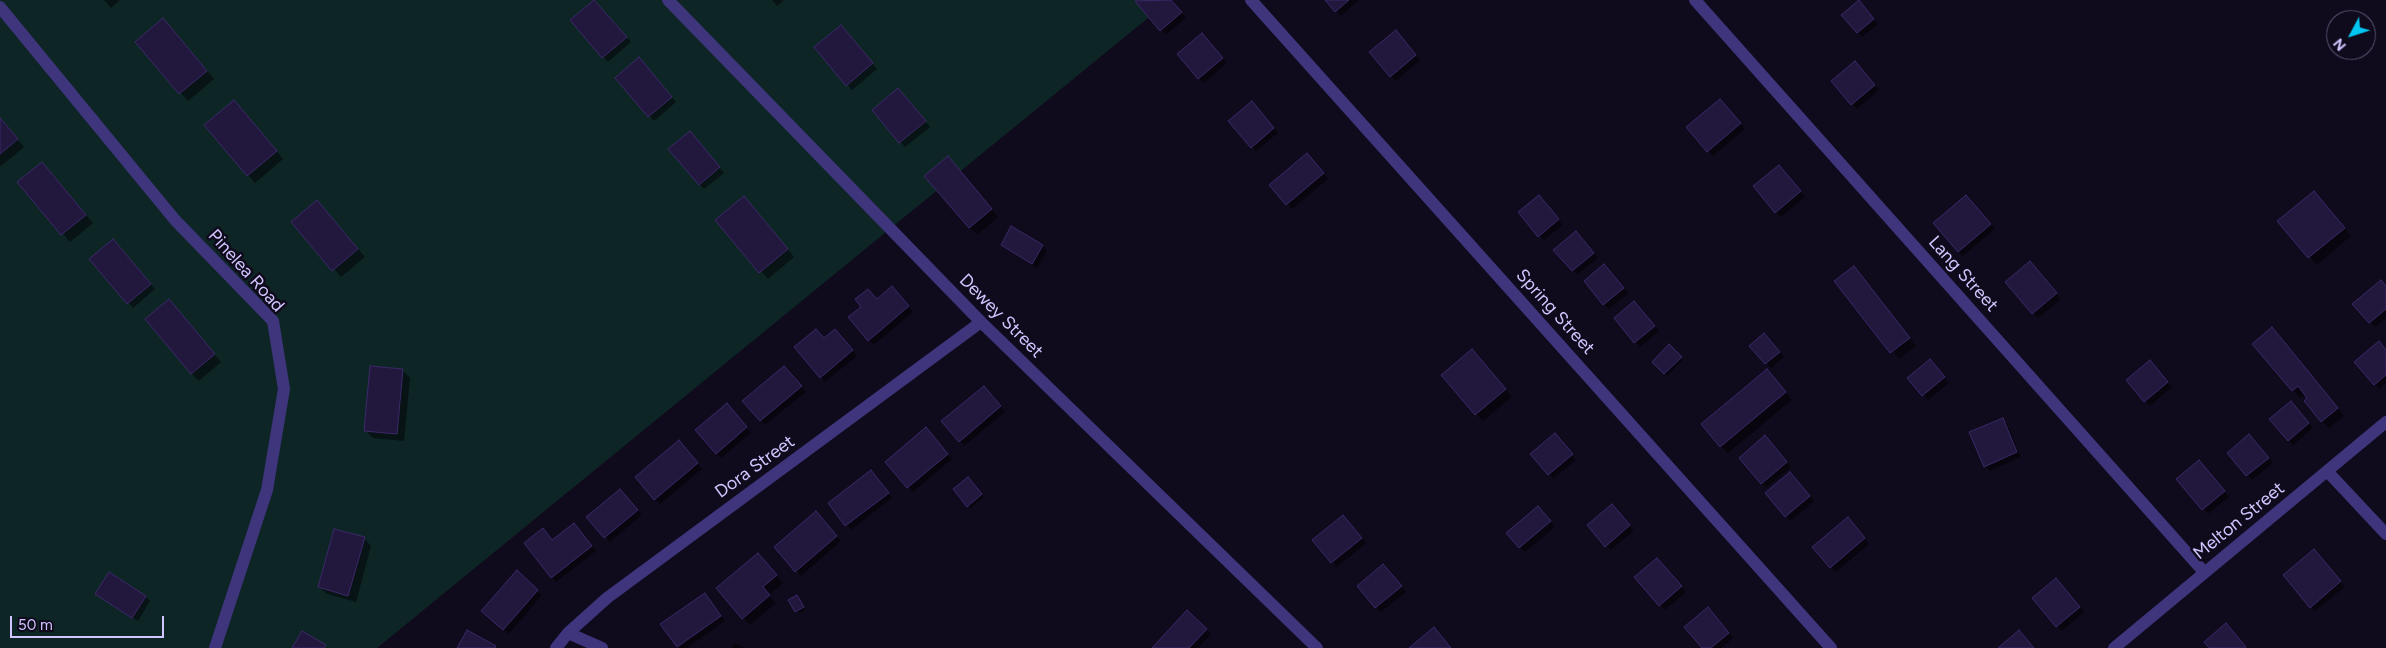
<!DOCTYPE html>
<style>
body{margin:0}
#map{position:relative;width:2386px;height:648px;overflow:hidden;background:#0f0b1c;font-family:Figtree,sans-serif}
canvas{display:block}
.north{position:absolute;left:2326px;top:10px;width:50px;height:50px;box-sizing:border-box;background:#0f0b1c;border:1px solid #5d5677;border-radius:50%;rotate:230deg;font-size:14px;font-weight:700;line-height:20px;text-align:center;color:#d1c6ff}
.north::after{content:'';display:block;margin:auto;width:18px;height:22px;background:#00c5f1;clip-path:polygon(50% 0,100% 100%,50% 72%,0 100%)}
.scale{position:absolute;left:10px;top:616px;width:154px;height:22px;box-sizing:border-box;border:2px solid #d1c6ff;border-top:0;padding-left:6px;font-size:15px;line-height:18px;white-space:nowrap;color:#d1c6ff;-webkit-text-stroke:4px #0f0b1c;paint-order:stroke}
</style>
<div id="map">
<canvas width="2386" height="648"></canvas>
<div class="north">N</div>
<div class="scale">50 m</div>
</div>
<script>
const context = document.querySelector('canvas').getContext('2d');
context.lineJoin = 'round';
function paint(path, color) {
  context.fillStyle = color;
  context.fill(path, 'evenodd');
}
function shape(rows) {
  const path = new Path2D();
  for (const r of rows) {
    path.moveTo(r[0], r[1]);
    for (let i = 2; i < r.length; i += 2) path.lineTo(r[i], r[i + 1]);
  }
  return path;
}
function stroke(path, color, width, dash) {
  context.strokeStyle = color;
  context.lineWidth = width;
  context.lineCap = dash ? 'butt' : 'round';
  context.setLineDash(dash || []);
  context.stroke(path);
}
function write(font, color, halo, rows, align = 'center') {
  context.font = font + ' Figtree,sans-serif';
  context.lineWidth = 5;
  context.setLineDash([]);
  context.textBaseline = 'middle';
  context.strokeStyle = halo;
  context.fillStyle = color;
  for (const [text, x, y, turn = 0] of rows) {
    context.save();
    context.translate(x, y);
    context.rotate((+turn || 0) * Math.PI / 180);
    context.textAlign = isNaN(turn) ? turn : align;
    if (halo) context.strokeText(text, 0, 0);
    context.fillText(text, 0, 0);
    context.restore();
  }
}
paint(shape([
 [0,0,1170,0,377,648,0,648]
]), '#0e2526');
paint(shape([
 [104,0,120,0,111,8],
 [772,0,784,0,777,6],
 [1171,0,1186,18,1166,35,1137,1],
 [1327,0,1359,0,1341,16],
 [595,1,631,42,608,62,572,20],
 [1864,7,1878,24,1862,37,1858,32],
 [170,27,214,79,188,101,137,42],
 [845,31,877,69,852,90,815,47],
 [1400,36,1420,60,1396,81,1391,76],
 [1206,39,1227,63,1204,83,1199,78],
 [644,64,676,102,654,121,617,78],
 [1860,67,1879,90,1857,109,1833,81],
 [903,94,930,127,905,147,873,110],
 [1725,105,1745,129,1713,156,1708,151],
 [1256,107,1278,133,1256,151,1252,147],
 [241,109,283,159,255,183,206,125],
 [0,119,24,147,1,166,0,165],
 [695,137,724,173,704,189,670,149],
 [1312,160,1328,179,1292,209,1271,186],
 [955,165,998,217,977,235,926,176],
 [49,171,93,223,70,242,19,183],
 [1783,171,1805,197,1781,217,1776,212],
 [2314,192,2351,236,2317,265,2279,222],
 [1971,201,1995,229,1963,256,1958,251],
 [1543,202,1563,225,1544,240,1539,236],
 [751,205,794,257,768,279,717,220],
 [324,209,365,257,341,277,293,222],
 [1580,238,1598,258,1577,275,1573,270],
 [118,245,155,289,133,308,91,259],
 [1002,245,1042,246,1047,251,1037,268],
 [1854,267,1916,346,1899,359,1836,281],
 [2035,268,2061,299,2038,318,2007,282],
 [1609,271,1628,293,1609,309,1604,304],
 [2386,287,2386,318,2375,327,2354,304],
 [897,293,913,312,874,345,869,340,863,307],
 [1639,307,1659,331,1640,347,1615,318],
 [176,308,221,362,199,381,191,373],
 [840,335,857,356,825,382,821,377,824,340],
 [2279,336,2344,416,2329,428,2322,421,2305,394,2300,398,2254,344],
 [1769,339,1784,357,1771,368,1751,346],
 [1669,346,1683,360,1667,376,1653,362],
 [2386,351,2386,383,2379,389,2375,384],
 [1479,358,1512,397,1483,421,1476,414],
 [1934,366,1949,383,1928,400,1909,378],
 [2154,366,2172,387,2150,406,2127,380],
 [402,370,410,378,404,441,373,438,366,431],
 [789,372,806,392,765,425,744,401],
 [1774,378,1792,400,1728,453,1721,446],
 [988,392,1005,412,964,446,960,441],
 [2296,408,2313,428,2293,445,2289,440],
 [732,410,751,433,721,458,717,453],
 [2002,419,2007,424,2021,457,1990,471,1985,466],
 [930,434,952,459,913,492,887,462],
 [1560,439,1576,460,1553,479,1549,474],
 [2254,441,2273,463,2252,480,2228,453],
 [1770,442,1791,467,1766,488,1762,483],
 [684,447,702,469,660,504,637,477],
 [2204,467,2229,497,2208,514,2178,479],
 [876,477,892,498,851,530,830,504],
 [968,478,984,497,970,508,955,490],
 [1795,479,1814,501,1791,521,1786,516],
 [625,495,642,515,610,542,588,517],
 [1617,510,1634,531,1611,550,1606,546],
 [1543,512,1555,527,1525,552,1520,547],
 [821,518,841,541,801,576,796,571],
 [1347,521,1366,543,1337,567,1314,540],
 [1852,524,1869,544,1836,572,1831,567],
 [543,530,553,541,579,530,596,551,556,582,552,577],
 [364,538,371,546,356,602,327,594,319,587],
 [2319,555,2345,587,2315,611,2311,607],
 [765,562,783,583,769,595,776,603,750,625,743,618],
 [1662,564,1686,592,1665,610,1636,578],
 [1388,570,1406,592,1381,612,1358,586],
 [2060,584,2084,612,2062,631,2057,626],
 [537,591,542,595,509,634,488,615],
 [705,594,725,621,687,648,679,648,677,646],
 [146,597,150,601,138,621,102,598],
 [799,599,805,610,798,613,790,601],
 [1187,611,1211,634,1198,648,1153,648],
 [1713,614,1733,638,1721,648,1704,648],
 [735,643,745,648,732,648]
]), '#0007');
const building = shape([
 [594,0,627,37,602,58,570,20,594,0],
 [1171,0,1182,12,1160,31,1135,1,1171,0],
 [1325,0,1349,0,1335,12,1325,0],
 [1859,0,1874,19,1857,33,1841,15,1859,0],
 [163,18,207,71,179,94,135,42,163,18],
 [841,25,873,63,846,86,814,47,841,25],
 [1396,30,1416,55,1390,77,1369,52,1396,30],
 [1202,33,1223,58,1198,79,1177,54,1202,33],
 [639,57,672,97,648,117,615,78,639,57],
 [1855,61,1875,85,1851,105,1831,81,1855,61],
 [898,88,926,121,899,143,872,110,898,88],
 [1720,99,1741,123,1707,152,1686,127,1720,99],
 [234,100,277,151,247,176,204,125,234,100],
 [1252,101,1274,128,1251,148,1228,121,1252,101],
 [0,118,18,139,0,154,0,118],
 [690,131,720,167,699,185,668,149,690,131],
 [1307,153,1324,173,1286,205,1269,185,1307,153],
 [948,156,992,209,969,228,924,176,948,156],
 [42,162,86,215,61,235,17,182,42,162],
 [1779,165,1801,191,1775,213,1753,186,1779,165],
 [2314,191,2345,228,2308,258,2277,221,2314,191],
 [1539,195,1559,219,1538,237,1518,212,1539,195],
 [1966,195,1991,224,1958,252,1933,223,1966,195],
 [744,196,788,249,759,273,715,220,744,196],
 [317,200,358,249,332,271,291,222,317,200],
 [1011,226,1043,245,1032,264,1001,245,1011,226],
 [1576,231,1594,253,1572,271,1553,250,1576,231],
 [113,239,151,284,127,304,89,259,113,239],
 [2030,261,2057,293,2032,314,2005,282,2030,261],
 [1604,264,1624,288,1603,305,1584,281,1604,264],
 [1854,266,1910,338,1890,353,1834,281,1854,266],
 [2381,280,2386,286,2386,309,2369,323,2352,304,2381,280],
 [892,286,909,306,868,341,848,317,861,307,855,299,868,289,877,299,892,286],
 [169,299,215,354,191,374,145,319,169,299],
 [1634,301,1655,326,1634,343,1614,318,1634,301],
 [2272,327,2338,408,2321,422,2304,401,2307,398,2298,386,2292,391,2252,344,2272,327],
 [816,329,824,338,835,329,853,350,820,378,794,347,816,329],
 [1764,333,1780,352,1765,364,1749,346,1764,333],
 [2379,341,2386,350,2386,375,2374,385,2354,362,2379,341],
 [1669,344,1682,357,1664,374,1652,362,1669,344],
 [1472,349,1506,389,1475,415,1441,375,1472,349],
 [1930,359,1945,377,1922,396,1907,378,1930,359],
 [2150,360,2168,382,2144,402,2126,380,2150,360],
 [370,366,403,369,397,434,364,431,370,366],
 [784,366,802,386,760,421,742,401,784,366],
 [1767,369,1786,392,1720,447,1701,424,1767,369],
 [984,386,1001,406,959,442,941,421,984,386],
 [2291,401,2309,423,2288,441,2269,419,2291,401],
 [727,403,747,427,716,454,695,430,727,403],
 [2003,418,2017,452,1984,467,1969,432,2003,418],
 [926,427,948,454,907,488,885,462,926,427],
 [1555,433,1573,454,1548,475,1530,454,1555,433],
 [2249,434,2269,458,2246,476,2227,453,2249,434],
 [1765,435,1787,462,1761,484,1739,458,1765,435],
 [679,440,698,463,654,500,635,477,679,440],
 [2199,460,2225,491,2202,510,2176,479,2199,460],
 [871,470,889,493,845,526,828,503,871,470],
 [1790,472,1810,496,1785,517,1765,493,1790,472],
 [968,477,982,494,967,507,953,489,968,477],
 [620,489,638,510,604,538,586,517,620,489],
 [1612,504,1630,525,1605,547,1587,525,1612,504],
 [1538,506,1551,521,1519,548,1506,533,1538,506],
 [816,511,837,536,795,572,774,547,816,511],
 [1343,515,1362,538,1331,563,1312,540,1343,515],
 [1848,517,1865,538,1830,568,1812,547,1848,517],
 [574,523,592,546,551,578,524,543,543,528,552,540,574,523],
 [334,529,365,537,348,596,318,587,334,529],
 [2314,549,2341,581,2310,608,2283,575,2314,549],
 [758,553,777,575,763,587,770,595,742,619,716,588,758,553],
 [1657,558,1682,586,1659,606,1634,577,1657,558],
 [1383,564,1402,586,1375,608,1357,586,1383,564],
 [517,570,538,590,503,630,481,611,517,570],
 [109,572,146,596,132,618,95,594,109,572],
 [2056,578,2080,607,2056,627,2032,598,2056,578],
 [705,593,721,616,677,647,660,624,705,593],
 [797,595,804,607,795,612,788,600,797,595],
 [1708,607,1729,633,1711,648,1702,648,1684,627,1708,607],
 [1187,610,1207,629,1189,648,1152,648,1187,610],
 [2226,623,2246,647,2245,648,2209,648,2204,642,2226,623],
 [1434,627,1451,648,1409,648,1434,627],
 [467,630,496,646,495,648,457,648,467,630],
 [2019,630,2034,648,1998,648,2019,630],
 [302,631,326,645,324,648,292,648,302,631]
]);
paint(building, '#22173d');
stroke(building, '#3b2969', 1);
stroke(shape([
 [668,0,981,322,1317,648],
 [1251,0,1831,648],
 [1695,0,2204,572],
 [0,7,175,220,273,321,284,389,267,490,215,648],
 [2327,471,2386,534],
 [568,633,602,648],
 [556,648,568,633,607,598,981,322],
 [2114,648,2386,422]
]), '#3e357c', 12);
write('18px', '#d1c6ff', '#0f0b1c', [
 ["Pinelea Road",246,271,48],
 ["Lang Street",1963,274,48],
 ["Spring Street",1555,312,48],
 ["Dewey Street",1001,316,45],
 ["Dora Street",755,467,-36],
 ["Melton Street",2239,521,-39]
]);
</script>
